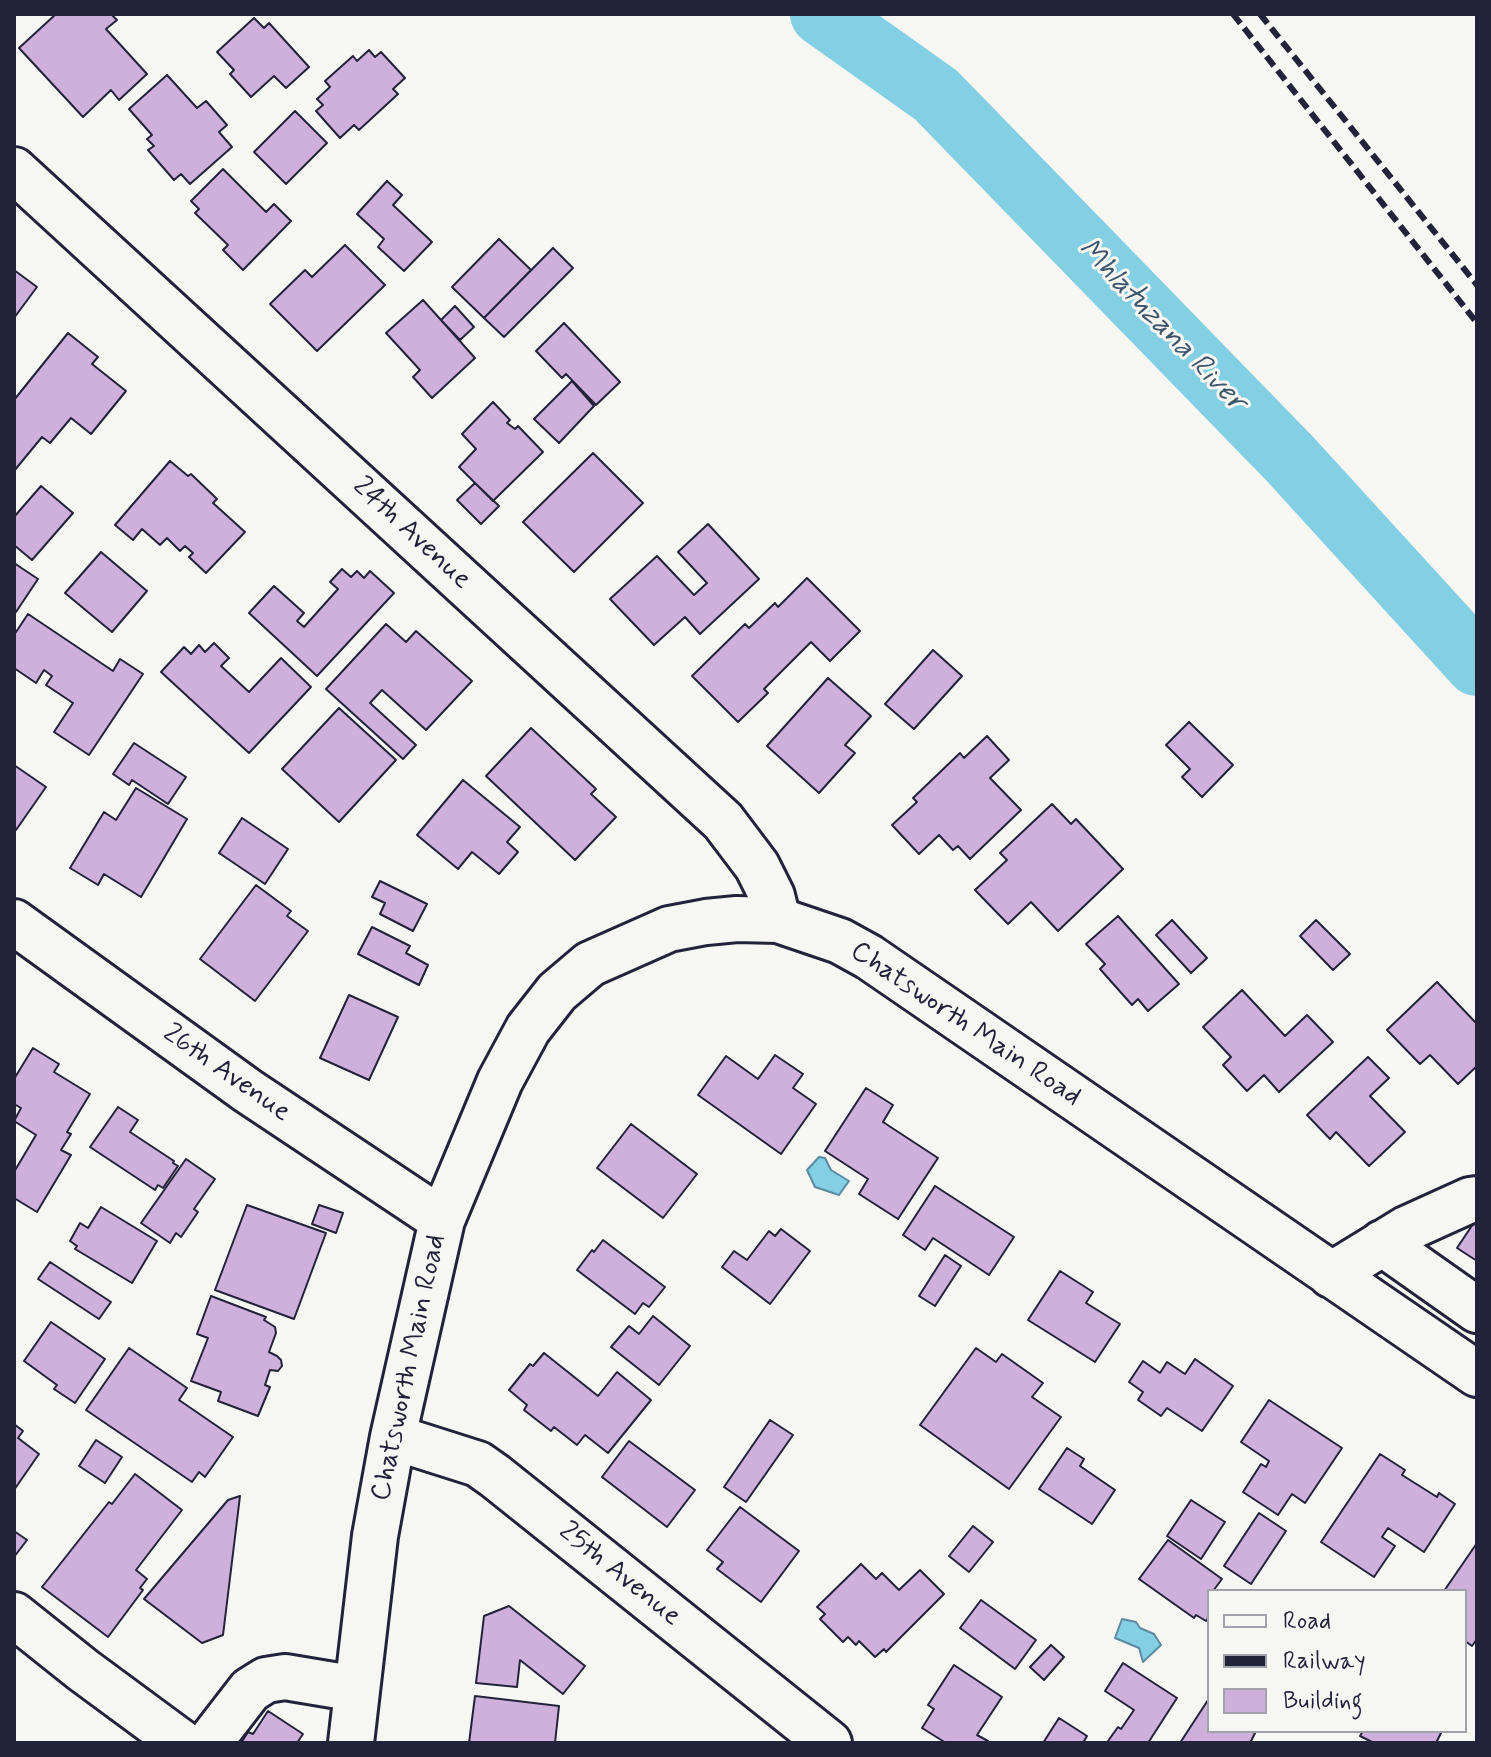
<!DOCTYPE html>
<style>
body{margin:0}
#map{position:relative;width:1491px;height:1757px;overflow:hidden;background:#f6f6f2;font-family:Mynerve,sans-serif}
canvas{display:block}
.frame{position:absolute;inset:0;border:16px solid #22223b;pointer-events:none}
.legend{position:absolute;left:1207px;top:1589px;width:260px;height:144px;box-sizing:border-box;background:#f6f6f2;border:2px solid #a1a1a9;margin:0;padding:10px 14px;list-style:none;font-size:24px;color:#22223b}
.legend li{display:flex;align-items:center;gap:16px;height:40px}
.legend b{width:40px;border:2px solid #a1a1a9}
</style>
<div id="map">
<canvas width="1491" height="1757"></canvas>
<div class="frame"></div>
<ul class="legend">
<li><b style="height:10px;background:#f6f6f2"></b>Road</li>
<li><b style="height:10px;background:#22223b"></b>Railway</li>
<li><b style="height:22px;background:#cfb0dd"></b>Building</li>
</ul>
</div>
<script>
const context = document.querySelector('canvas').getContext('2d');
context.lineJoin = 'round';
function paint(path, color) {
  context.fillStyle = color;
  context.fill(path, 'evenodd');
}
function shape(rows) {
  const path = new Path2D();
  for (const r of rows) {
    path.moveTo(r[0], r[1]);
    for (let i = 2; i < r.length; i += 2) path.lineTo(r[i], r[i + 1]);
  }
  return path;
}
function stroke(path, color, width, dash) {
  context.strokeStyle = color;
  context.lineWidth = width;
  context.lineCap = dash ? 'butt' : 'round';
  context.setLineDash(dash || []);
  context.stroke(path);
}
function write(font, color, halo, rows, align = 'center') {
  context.font = font + ' Mynerve,sans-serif';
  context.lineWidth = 6;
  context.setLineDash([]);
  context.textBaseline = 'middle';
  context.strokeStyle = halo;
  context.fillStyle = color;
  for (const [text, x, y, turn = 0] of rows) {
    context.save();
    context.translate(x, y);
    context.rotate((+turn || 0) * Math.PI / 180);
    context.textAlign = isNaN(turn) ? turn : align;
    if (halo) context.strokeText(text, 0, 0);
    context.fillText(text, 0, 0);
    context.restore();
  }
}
const water = shape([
 [819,1157,825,1158,831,1170,849,1181,839,1195,815,1187,807,1170,819,1157],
 [1122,1619,1136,1622,1140,1628,1154,1634,1161,1645,1143,1662,1139,1648,1115,1638,1122,1619]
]);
paint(water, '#83cfe3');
stroke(water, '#5c8aa0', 2);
stroke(shape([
 [822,14,936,95,1290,459,1477,664]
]), '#83cfe3', 64);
const building = shape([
 [56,14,111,14,117,20,106,29,147,74,119,100,111,90,83,117,19,48,56,14],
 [254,18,264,28,269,23,309,67,286,88,274,76,251,97,230,74,234,70,217,52,254,18],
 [369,50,375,57,381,52,405,78,393,89,398,94,359,130,354,125,340,138,316,111,323,105,317,99,330,87,325,81,353,56,357,61,369,50],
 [167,75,197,108,206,101,227,125,219,132,232,147,190,184,181,174,174,180,148,150,154,146,147,139,152,135,129,109,167,75],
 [295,111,327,143,286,184,254,152,295,111],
 [223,169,266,212,274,204,291,221,243,270,223,250,228,245,195,213,199,209,191,201,223,169],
 [387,181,402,195,393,205,432,242,404,271,378,247,384,239,357,214,387,181],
 [499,239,531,270,484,318,452,287,499,239],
 [345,245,385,285,317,351,270,304,305,270,312,277,345,245],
 [553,248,573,268,504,337,484,318,553,248],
 [14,270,37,287,14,318,14,270],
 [423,300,475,358,432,398,413,377,420,370,386,333,423,300],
 [455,306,474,327,460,340,441,320,455,306],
 [564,323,620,382,596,405,566,374,562,378,536,351,564,323],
 [68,333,98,357,92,364,126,391,91,434,71,418,50,443,42,437,14,471,14,400,68,333],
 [572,381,594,406,559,443,534,419,572,381],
 [493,402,510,420,507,423,515,429,518,426,543,452,493,501,459,467,476,449,462,434,493,402],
 [593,453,643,503,574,572,523,522,593,453],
 [170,461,188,476,191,474,217,499,213,503,245,532,206,573,189,557,193,553,185,546,180,551,167,538,160,545,142,529,133,540,115,525,170,461],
 [475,483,499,506,481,524,457,500,475,483],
 [41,486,73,513,32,560,14,545,14,517,41,486],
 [708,524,759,579,700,634,685,617,654,645,610,599,657,556,694,595,707,583,678,552,708,524],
 [101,552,147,591,112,632,65,593,101,552],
 [14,563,38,579,16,612,14,611,14,563],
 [342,569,351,577,357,571,364,578,370,571,394,593,317,676,249,613,274,586,304,613,297,621,304,627,338,589,330,582,342,569],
 [807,578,860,631,830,661,811,642,764,689,768,693,738,722,692,676,745,624,749,628,775,603,778,607,807,578],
 [28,614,113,671,120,659,143,674,89,755,54,732,73,703,46,685,52,676,44,670,36,683,14,668,14,635,28,614],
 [386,624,406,642,416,631,472,681,426,730,382,690,370,703,416,745,403,759,326,689,386,624],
 [214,643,229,658,221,666,249,692,281,658,311,687,249,753,161,672,184,647,191,654,199,645,205,652,214,643],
 [933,650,962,676,914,729,885,704,933,650],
 [828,678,871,716,845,745,855,753,819,793,767,746,828,678],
 [339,708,396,760,339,822,282,769,339,708],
 [1189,722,1233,765,1202,797,1182,777,1190,769,1166,745,1189,722],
 [531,728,596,789,591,794,616,817,575,860,486,776,531,728],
 [987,736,1009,760,990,778,1021,810,970,859,958,846,953,850,939,835,919,854,892,825,917,802,913,798,960,753,964,758,987,736],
 [134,743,186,777,168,804,132,780,129,785,113,774,134,743],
 [14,765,46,787,16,830,14,829,14,765],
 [463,780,520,827,507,842,518,852,499,874,472,852,458,869,417,835,463,780],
 [136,788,187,819,141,897,104,874,98,885,70,868,104,812,116,820,136,788],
 [1052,804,1071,824,1076,819,1123,869,1058,931,1031,902,1008,924,975,890,1007,860,1000,853,1052,804],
 [242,818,288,849,265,884,219,853,242,818],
 [380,881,427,904,413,931,380,914,385,903,372,897,380,881],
 [256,885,291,911,287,916,308,931,255,1001,200,959,256,885],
 [1118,916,1179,984,1148,1011,1138,999,1132,1005,1100,969,1105,964,1086,944,1118,916],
 [1172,920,1207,958,1191,973,1156,935,1172,920],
 [1316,920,1350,954,1333,970,1300,936,1316,920],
 [372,927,410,946,406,953,428,965,419,985,358,954,372,927],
 [1437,982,1477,1024,1477,1066,1458,1084,1430,1055,1420,1064,1387,1030,1437,982],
 [1242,990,1285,1036,1307,1015,1333,1042,1279,1092,1264,1075,1247,1091,1223,1065,1231,1057,1203,1027,1242,990],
 [349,995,398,1017,369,1080,320,1058,349,995],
 [33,1048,59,1064,54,1072,90,1094,67,1132,71,1134,61,1150,71,1155,37,1212,14,1198,14,1172,36,1135,14,1121,21,1108,14,1104,14,1079,33,1048],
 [775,1055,803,1074,793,1088,816,1104,781,1154,698,1095,726,1056,758,1079,775,1055],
 [1368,1057,1389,1078,1370,1096,1405,1132,1369,1166,1336,1132,1330,1139,1307,1115,1368,1057],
 [866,1088,893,1105,883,1122,938,1158,898,1219,859,1194,868,1179,825,1151,866,1088],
 [118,1107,138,1120,130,1132,174,1161,173,1163,178,1166,163,1188,158,1185,155,1190,90,1147,118,1107],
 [631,1124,697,1174,663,1218,597,1168,631,1124],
 [186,1159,215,1179,194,1209,198,1212,181,1237,176,1233,170,1243,141,1223,186,1159],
 [935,1186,1014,1237,989,1275,933,1238,925,1250,903,1235,935,1186],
 [247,1205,326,1233,294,1319,215,1290,247,1205],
 [319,1205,343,1213,336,1233,312,1224,319,1205],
 [101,1207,157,1241,132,1283,75,1249,77,1246,70,1241,80,1223,88,1228,101,1207],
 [1477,1218,1477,1261,1457,1248,1477,1218],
 [781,1229,810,1251,770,1304,722,1267,734,1251,747,1260,769,1231,775,1236,781,1229],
 [603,1240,665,1287,649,1307,643,1303,635,1314,577,1270,592,1250,594,1252,603,1240],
 [945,1255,961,1266,935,1306,919,1296,945,1255],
 [50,1262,111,1302,99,1319,38,1279,50,1262],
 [1060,1271,1093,1292,1086,1303,1120,1324,1095,1362,1028,1320,1060,1271],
 [211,1296,266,1317,264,1320,275,1327,276,1333,269,1352,277,1356,281,1360,282,1366,278,1371,270,1370,265,1385,270,1387,258,1416,218,1401,221,1392,191,1381,208,1338,197,1334,211,1296],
 [653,1316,690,1346,659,1385,611,1347,629,1326,639,1334,653,1316],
 [51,1322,105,1359,75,1403,54,1389,57,1385,24,1361,51,1322],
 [129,1348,187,1388,179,1400,233,1437,205,1477,199,1472,192,1482,86,1410,129,1348],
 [976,1348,996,1362,1002,1354,1043,1383,1032,1397,1061,1417,1009,1489,920,1425,976,1348],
 [544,1353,598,1396,617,1372,651,1400,608,1453,585,1435,577,1445,554,1427,551,1431,524,1410,527,1405,509,1390,530,1364,533,1366,544,1353],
 [1195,1359,1233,1386,1202,1431,1167,1408,1161,1416,1138,1400,1143,1392,1129,1382,1143,1361,1160,1373,1167,1362,1185,1374,1195,1359],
 [1269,1400,1342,1448,1305,1503,1292,1494,1278,1515,1243,1492,1261,1464,1266,1467,1269,1461,1241,1442,1269,1400],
 [770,1420,793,1435,746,1502,724,1487,770,1420],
 [14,1424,23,1431,18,1438,39,1454,14,1490,14,1424],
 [96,1440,122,1457,105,1483,79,1466,96,1440],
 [629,1441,695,1490,667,1527,602,1477,629,1441],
 [1067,1448,1084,1459,1080,1466,1115,1490,1092,1524,1039,1489,1067,1448],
 [1380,1454,1405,1470,1402,1475,1437,1497,1439,1493,1455,1504,1424,1552,1388,1528,1382,1537,1395,1546,1374,1577,1321,1542,1380,1454],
 [135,1474,182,1510,136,1570,147,1579,140,1588,143,1590,108,1637,42,1587,109,1502,112,1504,135,1474],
 [240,1496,223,1635,202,1643,144,1599,228,1500,240,1496],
 [1191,1500,1225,1522,1201,1559,1167,1536,1191,1500],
 [740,1507,799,1551,761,1602,717,1569,723,1562,707,1550,740,1507],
 [1259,1513,1286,1531,1251,1584,1224,1566,1259,1513],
 [973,1526,993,1542,969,1572,949,1556,973,1526],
 [14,1531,27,1540,14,1557,14,1531],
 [1168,1540,1222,1579,1213,1591,1209,1591,1209,1617,1206,1621,1196,1615,1194,1618,1139,1579,1168,1540],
 [1477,1543,1477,1639,1472,1646,1465,1641,1465,1591,1444,1591,1477,1543],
 [861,1564,876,1579,882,1573,899,1590,920,1570,944,1594,886,1652,884,1649,875,1657,859,1641,856,1645,848,1637,843,1642,820,1619,825,1614,817,1607,861,1564],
 [981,1600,1036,1640,1015,1669,960,1628,981,1600],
 [509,1606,585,1666,563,1694,520,1660,517,1687,476,1683,484,1616,509,1606],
 [1051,1645,1064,1657,1044,1680,1030,1667,1051,1645],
 [1123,1663,1177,1698,1148,1743,1111,1743,1108,1741,1118,1727,1121,1729,1134,1710,1105,1691,1123,1663],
 [954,1665,1002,1697,977,1735,988,1741,986,1743,946,1743,922,1728,934,1709,928,1705,954,1665],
 [475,1696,559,1706,555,1743,469,1743,475,1696],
 [1208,1700,1209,1731,1256,1731,1250,1743,1180,1743,1208,1700],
 [268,1711,303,1734,297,1743,241,1743,248,1732,253,1734,268,1711],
 [1059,1718,1087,1736,1083,1743,1043,1743,1059,1718],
 [1363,1731,1442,1731,1436,1743,1374,1743,1360,1736,1363,1731]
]);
paint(building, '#cfb0dd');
stroke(building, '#22223b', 2);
const minor = shape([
 [14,170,723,821,757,866,772,896,778,920],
 [14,922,248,1091,442,1220],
 [1382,1243,1477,1310],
 [1331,1275,1406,1229,1470,1200,1477,1199],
 [393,1437,478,1464,495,1476,829,1743],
 [14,1615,83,1670,182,1743],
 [209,1743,250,1690,266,1680,285,1677,357,1689],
 [351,1743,375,1536,393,1437,442,1220,500,1081,528,1029,557,992,590,964,669,929,706,922,737,919,778,920,840,941,869,957,1477,1374]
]);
stroke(minor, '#22223b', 50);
stroke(minor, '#f6f6f2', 44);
stroke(shape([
 [1233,14,1477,323],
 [1260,14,1477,285]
]), '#22223b', 6, [12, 6]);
write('28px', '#22223b', '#f6f6f2', [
 ["24th Avenue",411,534,43],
 ["Chatsworth Main Road",965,1025,34],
 ["26th Avenue",226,1074,35],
 ["Chatsworth Main Road",410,1368,-78],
 ["25th Avenue",619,1575,39]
]);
write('italic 30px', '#3f566d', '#f6f6f2', [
 ["Mhlatuzana River",1161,326,46]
]);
</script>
